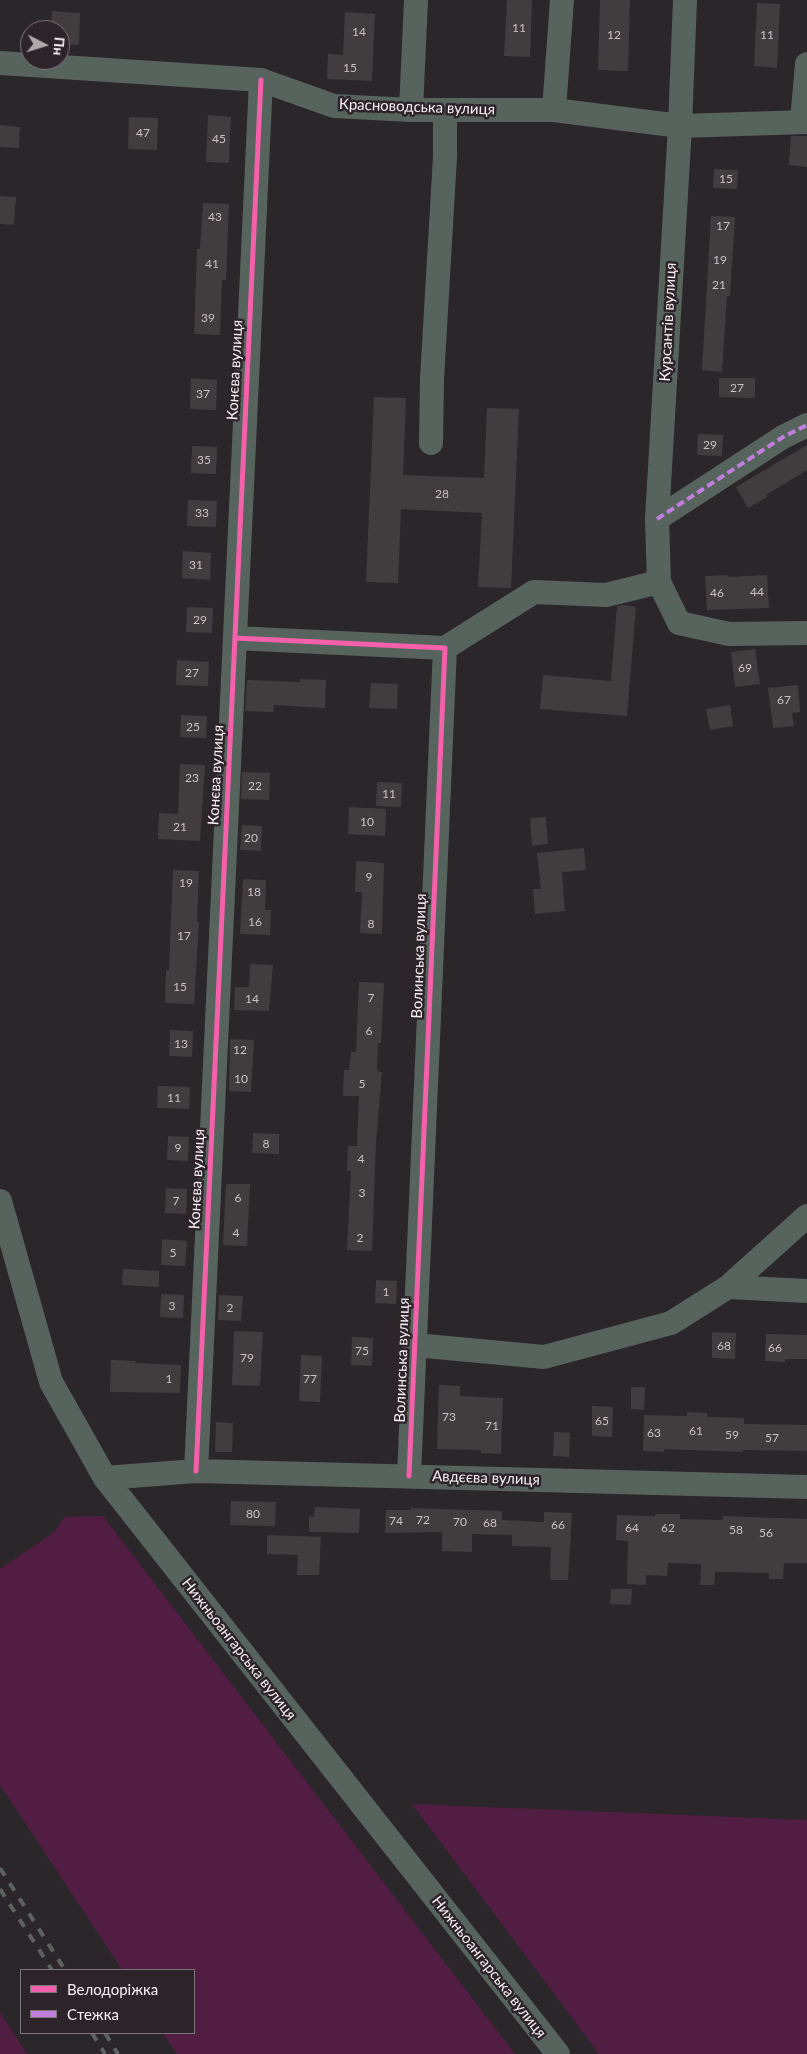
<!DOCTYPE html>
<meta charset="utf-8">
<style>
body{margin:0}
#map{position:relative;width:807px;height:2054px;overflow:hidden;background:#2b2629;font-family:Lato,sans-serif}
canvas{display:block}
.legend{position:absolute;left:20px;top:1969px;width:175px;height:65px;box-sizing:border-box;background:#2d2429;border:1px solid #7d757a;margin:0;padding:6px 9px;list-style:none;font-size:15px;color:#f6eff3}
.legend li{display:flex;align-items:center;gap:10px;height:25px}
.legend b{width:25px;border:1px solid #7d757a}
.north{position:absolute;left:20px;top:20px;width:50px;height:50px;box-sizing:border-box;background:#2d2429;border:1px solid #7d757a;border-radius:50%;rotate:95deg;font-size:14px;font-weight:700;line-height:20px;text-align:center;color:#f6eff3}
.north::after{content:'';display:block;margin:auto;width:18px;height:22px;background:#afa9ac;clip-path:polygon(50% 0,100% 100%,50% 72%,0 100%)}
</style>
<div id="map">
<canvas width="807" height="2054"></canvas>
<ul class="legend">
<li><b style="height:6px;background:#f560ab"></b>Велодоріжка</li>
<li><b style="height:6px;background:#c07fdc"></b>Стежка</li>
</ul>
<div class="north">Пн</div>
</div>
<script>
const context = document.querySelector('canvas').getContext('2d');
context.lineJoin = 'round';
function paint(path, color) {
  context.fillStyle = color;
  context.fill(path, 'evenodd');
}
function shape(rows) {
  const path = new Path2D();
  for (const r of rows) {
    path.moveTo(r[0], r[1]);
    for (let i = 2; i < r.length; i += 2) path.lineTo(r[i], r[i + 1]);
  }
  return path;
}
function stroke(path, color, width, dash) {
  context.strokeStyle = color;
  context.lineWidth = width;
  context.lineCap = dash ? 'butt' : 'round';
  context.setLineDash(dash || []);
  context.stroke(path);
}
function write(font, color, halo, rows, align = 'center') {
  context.font = font + ' Lato,sans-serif';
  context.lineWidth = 5;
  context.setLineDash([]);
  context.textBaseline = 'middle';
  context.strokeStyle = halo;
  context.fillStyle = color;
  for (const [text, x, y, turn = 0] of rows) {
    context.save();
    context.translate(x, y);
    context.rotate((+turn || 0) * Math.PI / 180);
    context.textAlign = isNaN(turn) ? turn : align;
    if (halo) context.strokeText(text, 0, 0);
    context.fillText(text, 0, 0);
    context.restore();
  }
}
paint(shape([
 [103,1516,515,2054,177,2054,163,2033,194,2033,194,1970,122,1970,0,1785,0,1569,53,1533,65,1517],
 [412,1804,807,1820,807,2054,599,2054],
 [0,2012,27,2054,0,2054]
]), '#521d43');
paint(shape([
 [507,0,532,0,530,57,504,56],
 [600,0,630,0,628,71,598,70],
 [757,3,780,4,777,68,754,66],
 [52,11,80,13,79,45,60,44,60,30,51,30],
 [345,12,375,14,372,81,327,79,328,54,343,55],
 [208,115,231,117,229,163,206,162],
 [129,117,158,118,157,150,128,149],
 [0,125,20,127,19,148,0,147],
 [791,136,807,136,807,167,789,165],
 [714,169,738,170,737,189,713,188],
 [0,196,16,197,14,225,0,224],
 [203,203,229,204,226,280,222,280,220,335,194,334,197,249,200,249],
 [711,216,735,217,730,296,727,296,722,372,702,370],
 [191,378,217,380,216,410,190,409],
 [719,378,755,378,755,398,719,397],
 [374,397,406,398,403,475,484,478,487,408,519,409,511,588,478,587,482,513,401,509,398,583,366,582],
 [698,434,723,435,722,456,697,455],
 [807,445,807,470,766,495,767,497,748,508,736,487],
 [192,446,217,447,216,474,191,473],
 [188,500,217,501,216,527,187,526],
 [183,551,211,553,210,580,182,578],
 [728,575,728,577,767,575,769,608,707,610,705,576],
 [624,605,636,607,627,716,540,709,543,675,611,681,617,606],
 [187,607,213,608,212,633,186,632],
 [755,649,760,684,735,687,731,652],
 [177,660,209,662,208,686,176,685],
 [300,679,326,680,325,708,274,705,273,712,245,711,247,680,300,682],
 [371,683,398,684,397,709,369,708],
 [798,685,800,712,792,713,794,726,773,728,768,688],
 [730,705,733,726,710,730,706,709],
 [181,715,207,716,206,738,180,737],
 [180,764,205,765,200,841,158,839,159,813,178,814],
 [242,772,270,773,269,800,241,799],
 [377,782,402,783,401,807,376,806],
 [349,807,386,809,385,836,348,834],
 [546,817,548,844,532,846,530,818],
 [242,825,262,826,261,851,240,850],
 [584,848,586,870,562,872,565,911,535,914,533,889,541,889,537,853],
 [356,861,384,863,382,934,360,933,362,892,355,892],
 [173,870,199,871,197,922,199,922,194,1004,165,1003,166,970,169,970],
 [243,879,266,880,265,910,271,910,270,935,240,934],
 [250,964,273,965,269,1011,234,1010,235,987,249,987],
 [359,982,384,983,381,1043,378,1043,377,1071,382,1072,376,1143,372,1251,347,1250,351,1171,347,1171,348,1146,357,1146,359,1096,343,1096,344,1070,349,1070,351,1052,356,1052],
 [170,1030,193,1031,192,1057,169,1056],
 [230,1039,254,1040,251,1092,229,1091],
 [158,1086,190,1087,189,1109,157,1108],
 [253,1133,279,1134,279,1154,252,1153],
 [168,1136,189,1137,188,1161,167,1160],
 [226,1184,250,1184,247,1246,223,1245],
 [166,1188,187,1189,186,1214,165,1213],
 [162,1239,187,1241,185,1266,161,1265],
 [123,1269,159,1271,159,1287,122,1285],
 [376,1280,397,1281,396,1304,375,1303],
 [161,1294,184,1295,183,1318,160,1317],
 [219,1295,243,1296,241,1321,218,1320],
 [234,1331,263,1332,260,1386,232,1385],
 [712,1332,736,1333,735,1359,712,1358],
 [766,1334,807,1335,807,1359,785,1359,785,1362,765,1361],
 [352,1337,373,1338,372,1366,351,1365],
 [301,1355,322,1356,320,1402,299,1401],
 [111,1360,136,1361,135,1363,181,1365,180,1393,110,1392],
 [439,1385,460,1386,460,1396,503,1398,501,1454,481,1453,481,1450,437,1449],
 [631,1387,645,1387,644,1410,631,1409],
 [592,1406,613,1407,612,1437,592,1436],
 [687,1412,707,1413,707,1417,744,1418,744,1424,807,1425,807,1451,743,1450,743,1452,664,1449,664,1452,643,1451,644,1415,687,1416],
 [216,1422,233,1423,232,1452,215,1452],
 [554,1432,570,1433,569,1457,553,1456],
 [231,1501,276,1502,275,1526,230,1525],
 [315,1507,360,1509,359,1533,309,1532,309,1516,314,1517],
 [411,1508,502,1511,502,1520,544,1522,544,1512,572,1513,568,1580,550,1580,551,1547,512,1546,512,1535,472,1534,472,1552,442,1551,442,1532,385,1533,386,1510,411,1510],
 [655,1514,680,1514,680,1519,723,1520,723,1516,807,1519,807,1563,784,1563,783,1579,769,1579,769,1573,715,1572,714,1585,700,1585,701,1564,668,1563,667,1576,646,1575,646,1585,627,1584,628,1541,616,1540,617,1515,655,1516],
 [267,1535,321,1537,319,1575,297,1575,298,1555,267,1554],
 [611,1589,632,1589,631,1605,610,1604]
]), '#413d3f');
stroke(shape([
 [685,0,680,126,657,519,659,582,679,623,729,634,807,633],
 [0,63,261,80,334,106,411,110,554,110,680,126,807,122],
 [411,110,416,0],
 [554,110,562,0],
 [802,121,807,64],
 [431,443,432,379,445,157,445,110],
 [657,519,783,437,807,425],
 [235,638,445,648,409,1476],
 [445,648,534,592,606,595,659,582],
 [0,1201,51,1382,105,1478,558,2054],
 [728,1287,807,1216],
 [415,1345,544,1357,671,1323,728,1287,807,1291],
 [196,1471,261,80],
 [105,1478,196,1471,807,1487]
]), '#57635d', 24);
stroke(shape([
 [0,1868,65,1970],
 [0,1889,52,1970],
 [92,2033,105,2054],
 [105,2033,118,2054]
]), '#5d625f', 4, [9, 9]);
stroke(shape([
 [657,519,783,437,807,425]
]), '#c07fdc', 4, [8, 4]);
stroke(shape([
 [235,638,445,648,409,1476],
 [196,1471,261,80]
]), '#f560ab', 5);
write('12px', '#c9c2c6', null, [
 ["11",519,28],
 ["14",359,32],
 ["12",614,35],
 ["11",767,35],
 ["15",350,68],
 ["47",143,133],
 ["45",219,139],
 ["15",726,179],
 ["43",215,217],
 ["17",723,226],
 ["19",720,260],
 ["41",212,264],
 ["21",719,285],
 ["39",208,318],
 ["27",737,388],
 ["37",203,394],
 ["29",710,445],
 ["35",204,460],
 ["28",442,494],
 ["33",202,513],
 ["31",196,565],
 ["44",757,592],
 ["46",717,593],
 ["29",200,620],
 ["69",745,668],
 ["27",192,673],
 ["67",784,700],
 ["25",193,727],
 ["23",192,778],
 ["22",255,786],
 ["11",389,794],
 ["10",367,822],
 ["21",180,827],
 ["20",251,838],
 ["9",369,877],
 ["19",186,883],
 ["18",254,892],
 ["16",255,922],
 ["8",371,924],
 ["17",184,936],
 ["15",180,987],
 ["7",371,998],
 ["14",252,999],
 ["6",369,1031],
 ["13",181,1044],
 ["12",240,1050],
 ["10",241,1079],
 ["5",362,1084],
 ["11",174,1098],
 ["8",266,1144],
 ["9",178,1148],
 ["4",361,1159],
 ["3",362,1193],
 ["6",238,1198],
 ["7",176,1201],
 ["4",236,1233],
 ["2",360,1238],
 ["5",173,1253],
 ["1",386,1292],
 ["3",172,1306],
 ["2",230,1308],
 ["68",724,1346],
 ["66",775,1348],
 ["75",362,1351],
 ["79",247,1358],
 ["1",169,1379],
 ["77",310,1379],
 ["73",449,1417],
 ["65",602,1421],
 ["71",492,1426],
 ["61",696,1431],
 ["63",654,1433],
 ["59",732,1435],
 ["57",772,1438],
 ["80",253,1514],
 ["72",423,1520],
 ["74",396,1521],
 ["70",460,1522],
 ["68",490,1523],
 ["66",558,1525],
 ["64",632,1528],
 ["62",668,1528],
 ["58",736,1530],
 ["56",766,1533]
]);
write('15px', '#f6eff3', '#2d2429', [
 ["Красноводська вулиця",417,107,2],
 ["Курсантів вулиця",668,322,-87],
 ["Конєва вулиця",235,370,-87],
 ["Конєва вулиця",216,775,-87],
 ["Волинська вулиця",419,956,-88],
 ["Конєва вулиця",197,1179,-87],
 ["Волинська вулиця",402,1360,-88],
 ["Авдєєва вулиця",486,1478,2],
 ["Нижньоангарська вулиця",239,1649,52],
 ["Нижньоангарська вулиця",489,1967,52]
]);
</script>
